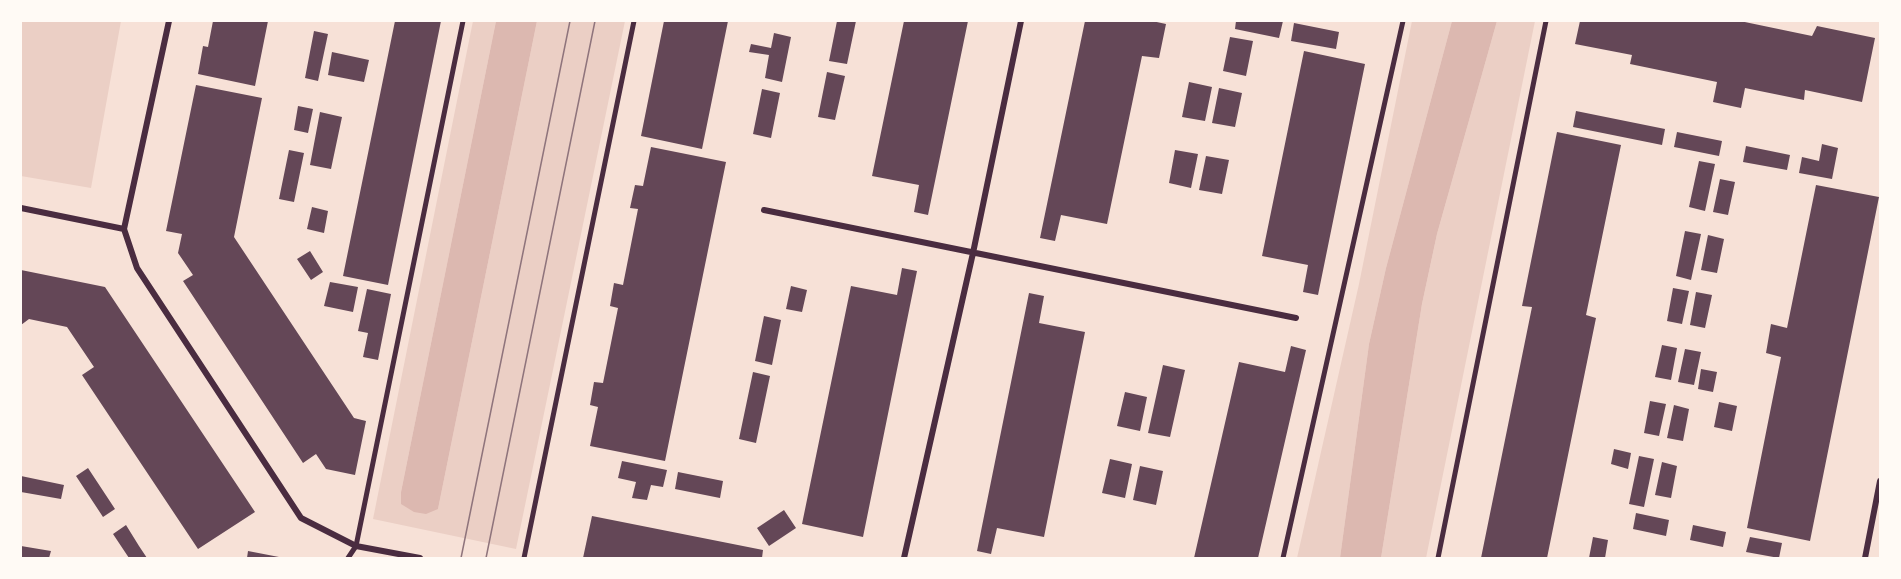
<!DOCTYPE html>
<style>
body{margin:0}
#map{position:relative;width:1901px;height:579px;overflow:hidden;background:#f7e1d7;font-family:"Noto Sans",sans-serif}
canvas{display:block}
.frame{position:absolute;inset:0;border:22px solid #fffaf5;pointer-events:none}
</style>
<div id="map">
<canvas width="1901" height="579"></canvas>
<div class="frame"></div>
</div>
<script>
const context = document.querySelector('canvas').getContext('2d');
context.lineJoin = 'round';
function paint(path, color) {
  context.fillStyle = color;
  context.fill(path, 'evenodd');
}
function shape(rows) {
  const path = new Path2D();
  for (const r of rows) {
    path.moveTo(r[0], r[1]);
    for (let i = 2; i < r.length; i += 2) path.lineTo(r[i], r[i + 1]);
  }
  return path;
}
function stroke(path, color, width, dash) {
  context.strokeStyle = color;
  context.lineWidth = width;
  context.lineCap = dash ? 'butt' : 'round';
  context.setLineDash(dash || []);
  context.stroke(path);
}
paint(shape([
 [21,21,121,21,91,188,21,176],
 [473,21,496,21,401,492,438,509,537,21,625,21,516,549,373,519],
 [1412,21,1452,21,1386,268,1369,344,1340,558,1297,558,1359,284],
 [1497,21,1535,21,1426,558,1381,558,1422,304,1437,234]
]), '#ebcfc5');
paint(shape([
 [496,21,537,21,438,509,426,514,414,512,401,504,401,492],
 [1452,21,1497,21,1437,234,1422,304,1381,558,1340,558,1369,344,1386,268]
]), '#dcb8b0');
paint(shape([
 [213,21,268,21,255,86,198,74,203,46,208,47],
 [395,21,441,21,388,285,343,276],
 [664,21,728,21,702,149,641,136],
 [837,21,856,21,847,64,829,61],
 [904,21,968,21,928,215,914,212,919,185,872,176],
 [1085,21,1152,21,1166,24,1159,58,1142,56,1107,224,1061,215,1055,241,1040,238],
 [1236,21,1283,21,1279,38,1235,29],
 [1580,21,1740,21,1812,36,1817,26,1875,38,1862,102,1805,90,1804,100,1745,88,1741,108,1713,102,1717,82,1630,64,1632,55,1575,44],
 [1294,23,1339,32,1336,49,1291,41],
 [314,31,328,34,318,81,305,78],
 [774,33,791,37,782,82,765,78,769,55,749,52,751,44,771,48],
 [1230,37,1253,41,1246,76,1223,71],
 [1304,51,1365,64,1318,295,1303,292,1308,265,1262,256],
 [332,52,369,60,364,82,328,75],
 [827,72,845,76,835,120,818,117],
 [1189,82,1212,87,1205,121,1182,117],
 [196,85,262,98,234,237,354,418,366,421,355,475,326,469,316,454,303,463,183,281,193,275,178,253,182,234,166,231],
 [1219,88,1242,93,1235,127,1212,123],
 [762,89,780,93,771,138,753,134],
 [298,106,313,109,308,133,294,130],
 [1576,111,1665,129,1662,145,1573,127],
 [320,112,342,117,331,169,310,165],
 [1557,132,1621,145,1586,315,1596,318,1547,558,1481,558,1532,307,1522,306],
 [1677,132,1722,141,1719,156,1674,147],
 [1822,144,1838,148,1832,179,1799,173,1802,157,1819,161],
 [1746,146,1790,155,1787,170,1743,162],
 [651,147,726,162,665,461,590,446,598,407,590,405,594,382,603,383,618,308,610,306,614,283,623,285,638,209,630,208,635,185,643,186],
 [289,150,304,153,294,202,279,199],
 [1175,150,1198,154,1191,188,1169,183],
 [1206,156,1229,160,1222,194,1199,190],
 [1699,161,1715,164,1705,211,1689,207],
 [1720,179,1735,182,1728,215,1713,212],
 [1816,185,1879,197,1810,541,1747,528,1781,357,1766,353,1771,324,1787,328],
 [312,207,328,211,324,233,307,229],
 [1685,231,1701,234,1691,280,1676,276],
 [1708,235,1724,239,1717,273,1701,270],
 [310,251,323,272,311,280,297,259],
 [902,268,917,271,863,537,802,524,851,286,897,295],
 [21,270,105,287,255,512,198,549,82,375,94,367,67,327,29,319,21,325],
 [330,282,358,287,353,312,324,306],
 [791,286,807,290,802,312,786,309],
 [1673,288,1689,291,1682,324,1667,321],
 [367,289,391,294,378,360,363,357,368,333,358,331],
 [1696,292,1712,295,1705,328,1690,325],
 [1029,293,1044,296,1039,323,1085,332,1044,537,997,528,991,554,977,551],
 [764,316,781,320,772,365,755,361],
 [1662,345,1677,348,1671,380,1655,377],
 [1291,346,1306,350,1258,558,1194,558,1239,362,1285,372],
 [1685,349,1701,352,1694,385,1678,382],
 [1163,365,1185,370,1170,437,1148,433],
 [1701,369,1717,372,1713,392,1698,389],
 [753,372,770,376,756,443,739,439],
 [1125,392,1147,397,1140,431,1117,426],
 [1650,401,1666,404,1659,436,1644,433],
 [1719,402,1737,406,1732,431,1714,427],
 [1674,405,1689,409,1683,441,1667,438],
 [1614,449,1631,453,1628,469,1611,464],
 [1639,456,1654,459,1644,507,1629,504],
 [1110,459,1132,464,1125,498,1102,493],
 [622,461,667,470,663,487,651,485,647,500,632,498,636,482,618,478],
 [1662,462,1677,466,1671,498,1655,495],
 [1140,466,1163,471,1156,505,1133,500],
 [88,468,115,509,103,517,76,476],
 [678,472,723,481,720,498,675,489],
 [21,476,64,485,61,499,21,492],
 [784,510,796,528,769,546,757,528],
 [1636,513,1669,520,1666,536,1633,529],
 [592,516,763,550,762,558,583,558],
 [126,525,139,546,147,558,129,558,113,534],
 [1693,525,1726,532,1723,547,1690,540],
 [1593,537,1608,540,1605,558,1589,558],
 [1750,537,1782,543,1779,558,1746,552],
 [21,546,51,551,49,558,21,558],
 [248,551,279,557,279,558,247,558]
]), '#644757');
stroke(shape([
 [348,558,356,546,463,21],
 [524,558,634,21],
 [1283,558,1403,21],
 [1438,558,1546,21]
]), '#4a2c40', 5);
stroke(shape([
 [21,208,124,229],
 [764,210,1296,318],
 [124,229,137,268,301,518,356,546,420,558],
 [124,229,169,21],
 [904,558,973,253,1021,21],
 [1865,558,1880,481]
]), '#4a2c40', 6);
stroke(shape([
 [461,558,570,21],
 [486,558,595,21]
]), '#8f747c', 1.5);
</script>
